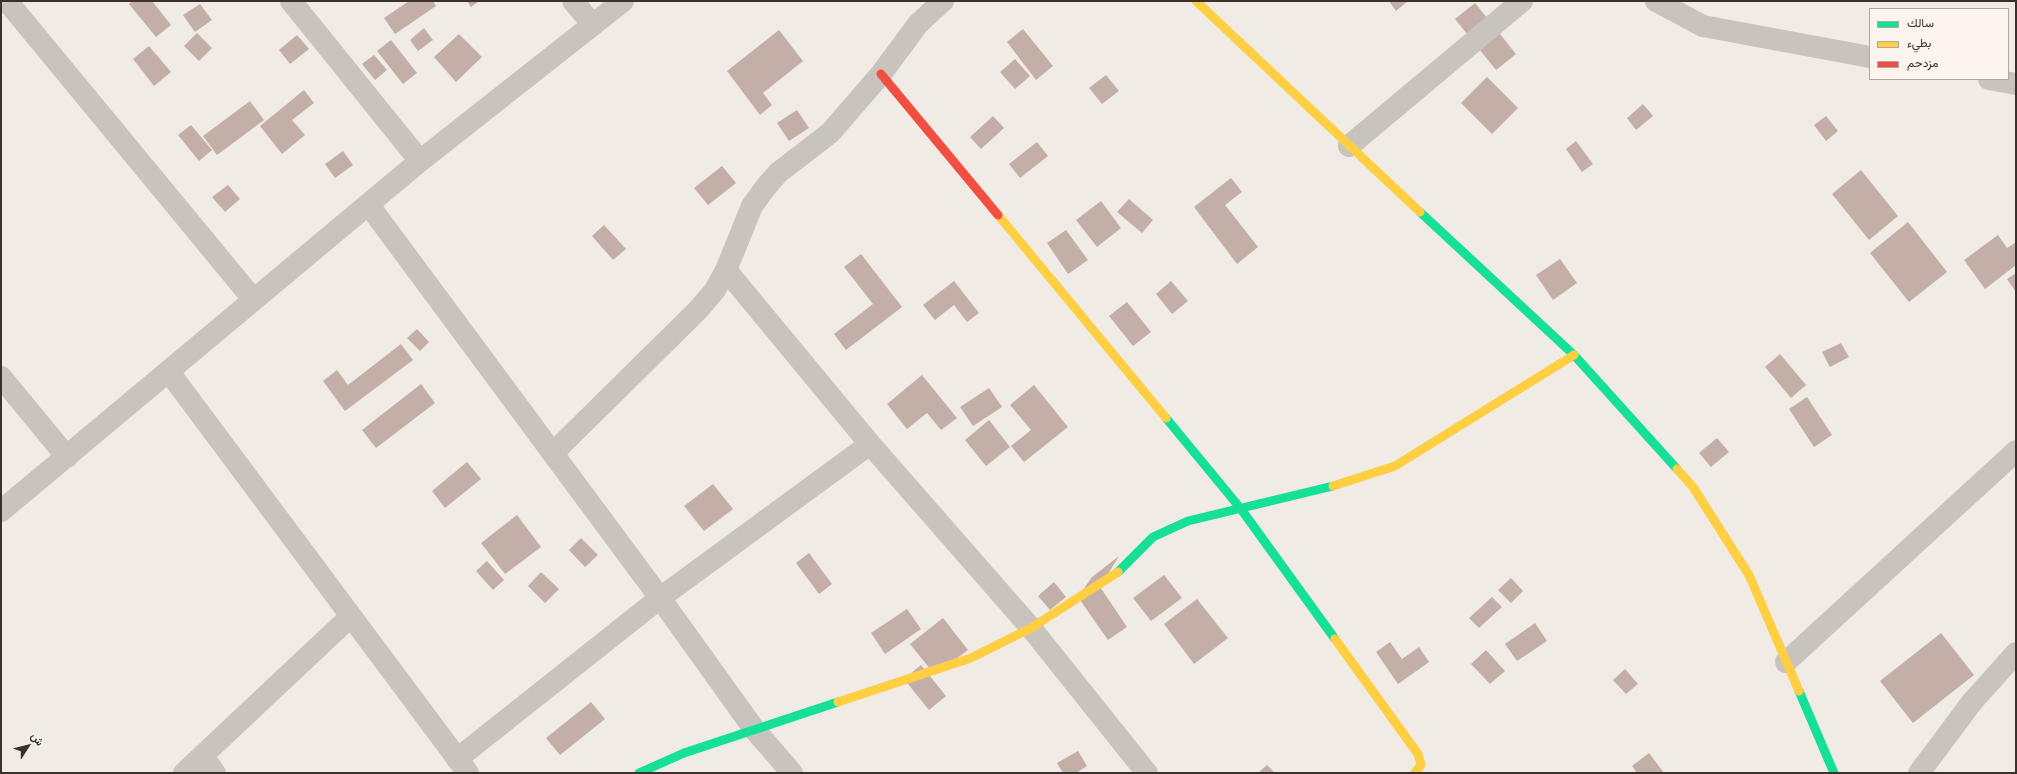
<!DOCTYPE html>
<meta charset="utf-8">
<style>
body{margin:0}
#map{position:relative;width:2017px;height:774px;overflow:hidden;background:#f0ebe5;font-family:"Asap Condensed",Vazirmatn,sans-serif}
canvas{display:block}
.frame{position:absolute;inset:0;border:2px solid #3b302b;pointer-events:none}
.legend{position:absolute;left:1869px;top:8px;width:140px;height:72px;box-sizing:border-box;background:#fbf5ee;border:1px solid #aea6a0;margin:0;padding:5px 7px;list-style:none;font-size:12px;color:#3b302b}
.legend li{display:flex;align-items:center;gap:8px;height:20px}
.legend b{width:20px;border:1px solid #aea6a0}
.north{position:absolute;left:8px;top:726px;width:40px;height:40px;-webkit-text-stroke:3px #fbf5ee;paint-order:stroke;rotate:54deg;font-size:11px;font-weight:700;line-height:16px;text-align:center;color:#3b302b}
.north::after{content:'';display:block;margin:auto;width:14px;height:18px;background:#3b302b;clip-path:polygon(50% 0,100% 100%,50% 72%,0 100%)}
</style>
<div id="map">
<canvas width="2017" height="774"></canvas>
<div class="frame"></div>
<ul class="legend">
<li><b style="height:5px;background:#16e098"></b>سالك</li>
<li><b style="height:5px;background:#ffcf43"></b>بطيء</li>
<li><b style="height:5px;background:#f24e42"></b>مزدحم</li>
</ul>
<div class="north">ش</div>
</div>
<script>
const context = document.querySelector('canvas').getContext('2d');
context.lineJoin = 'round';
function paint(path, color) {
  context.fillStyle = color;
  context.fill(path, 'evenodd');
}
function shape(rows) {
  const path = new Path2D();
  for (const r of rows) {
    path.moveTo(r[0], r[1]);
    for (let i = 2; i < r.length; i += 2) path.lineTo(r[i], r[i + 1]);
  }
  return path;
}
function stroke(path, color, width, dash) {
  context.strokeStyle = color;
  context.lineWidth = width;
  context.lineCap = dash ? 'butt' : 'round';
  context.setLineDash(dash || []);
  context.stroke(path);
}
paint(shape([
 [132,1,152,1,171,25,156,37,129,4],
 [409,1,433,1,436,6,395,34,384,18],
 [467,1,479,1,471,7],
 [1389,1,1408,1,1396,11],
 [1475,3,1516,54,1496,70,1455,19],
 [200,4,212,20,195,32,183,15],
 [424,28,433,40,418,51,410,40],
 [1023,29,1053,66,1036,80,1007,42],
 [779,30,803,61,763,93,772,105,760,115,727,71],
 [197,33,212,48,199,61,184,46],
 [459,34,482,57,456,82,434,57],
 [297,35,309,49,290,64,279,50],
 [391,40,417,73,403,84,377,51],
 [149,46,171,72,154,86,133,59],
 [374,55,387,70,375,80,362,64],
 [1015,59,1030,76,1015,89,1000,72],
 [1106,75,1119,91,1102,104,1089,88],
 [1487,77,1518,108,1492,134,1461,103],
 [304,90,314,103,292,120,305,135,282,154,260,126],
 [250,101,264,120,217,155,203,136],
 [1643,104,1653,116,1636,130,1627,118],
 [797,110,809,128,789,141,777,123],
 [993,116,1004,128,981,149,970,137],
 [1826,116,1838,131,1826,141,1814,125],
 [191,125,212,150,199,161,178,135],
 [1576,141,1593,164,1582,172,1566,149],
 [1037,142,1048,156,1020,178,1009,164],
 [343,151,353,165,335,178,325,164],
 [722,166,736,183,708,205,694,188],
 [1861,170,1898,216,1869,240,1832,194],
 [1231,178,1242,192,1225,205,1258,247,1237,264,1194,207],
 [228,185,240,199,225,212,212,197],
 [1129,199,1153,220,1142,233,1117,212],
 [1101,201,1121,228,1097,247,1076,220],
 [1908,222,1947,272,1909,302,1870,253],
 [604,225,626,249,613,260,592,236],
 [1066,230,1088,260,1068,274,1047,243],
 [1998,235,2007,248,2016,242,2016,265,1985,289,1964,260],
 [861,254,902,307,846,350,834,334,873,304,844,267],
 [1560,259,1577,283,1553,300,1536,275],
 [2016,273,2016,292,2007,279],
 [954,281,979,313,967,322,954,305,935,320,923,305],
 [1171,281,1188,301,1172,314,1156,294],
 [1127,302,1151,332,1133,346,1109,316],
 [417,329,429,342,420,351,407,338],
 [1841,343,1849,357,1830,367,1822,352],
 [401,344,413,360,345,411,323,381,337,370,348,385],
 [1780,354,1806,385,1791,398,1765,367],
 [922,375,957,418,941,430,927,413,907,429,887,404],
 [421,384,435,403,376,448,362,430],
 [1034,385,1068,427,1024,462,1011,446,1031,430,1010,405],
 [989,388,1002,407,973,426,960,407],
 [1807,397,1832,435,1814,447,1789,409],
 [989,420,1010,447,986,466,965,440],
 [1717,438,1729,452,1711,467,1699,453],
 [467,462,481,479,445,508,432,491],
 [713,484,733,509,704,531,684,506],
 [517,515,541,547,505,574,481,543],
 [581,538,598,555,585,567,569,550],
 [809,553,832,584,819,594,796,563],
 [1119,556,1100,587,1127,627,1108,640,1078,597,1092,577],
 [487,561,504,580,493,590,476,571],
 [541,572,559,589,545,603,528,586],
 [1164,575,1182,598,1151,621,1133,598],
 [1511,578,1523,591,1511,603,1498,590],
 [1054,582,1066,597,1050,610,1038,596],
 [1492,597,1502,607,1479,628,1469,618],
 [1197,599,1228,638,1194,664,1164,624],
 [907,609,921,629,885,654,871,633],
 [943,618,968,650,935,675,910,644],
 [1535,623,1547,641,1517,661,1505,644],
 [1941,633,1974,675,1913,723,1880,681],
 [1390,642,1402,659,1419,647,1429,662,1398,684,1376,652],
 [1486,650,1505,671,1490,684,1471,664],
 [921,665,946,696,929,710,904,679],
 [1625,669,1638,684,1626,694,1613,680],
 [591,702,605,719,560,755,546,738],
 [1078,751,1087,766,1076,773,1063,773,1057,763],
 [1649,753,1664,773,1637,773,1632,766],
 [1267,765,1275,773,1258,773]
]), '#c3afa7');
stroke(shape([
 [7,1,253,299],
 [291,1,420,161],
 [573,1,593,25],
 [1656,1,1703,26,1870,57],
 [1989,79,2016,84],
 [1349,146,1522,1],
 [368,204,660,598,754,729,792,773],
 [726,270,870,444,1031,628,1147,773],
 [169,372,468,773],
 [1,377,67,457],
 [553,453,699,309,715,290,726,270,752,206,765,188,778,173,830,133,881,74,918,24,943,1],
 [1,511,420,161,623,1],
 [1786,662,2016,451],
 [203,756,215,773],
 [457,759,660,598,870,444],
 [184,773,350,617],
 [1919,773,1972,702,2016,653]
]), '#c9c3be', 22);
stroke(shape([
 [1420,212,1574,355,1677,469],
 [1166,418,1241,509,1335,639],
 [1118,572,1153,537,1188,521,1333,486],
 [1799,691,1834,773],
 [639,773,684,753,838,702]
]), '#16e098', 9);
stroke(shape([
 [1196,1,1420,212],
 [998,215,1166,418],
 [1677,469,1693,487,1749,575,1799,691],
 [1333,486,1395,466,1574,355],
 [1335,639,1418,754,1421,765,1415,773],
 [838,702,971,658,1031,628,1118,572]
]), '#ffcf43', 9);
stroke(shape([
 [881,74,998,215]
]), '#f24e42', 9);
</script>
